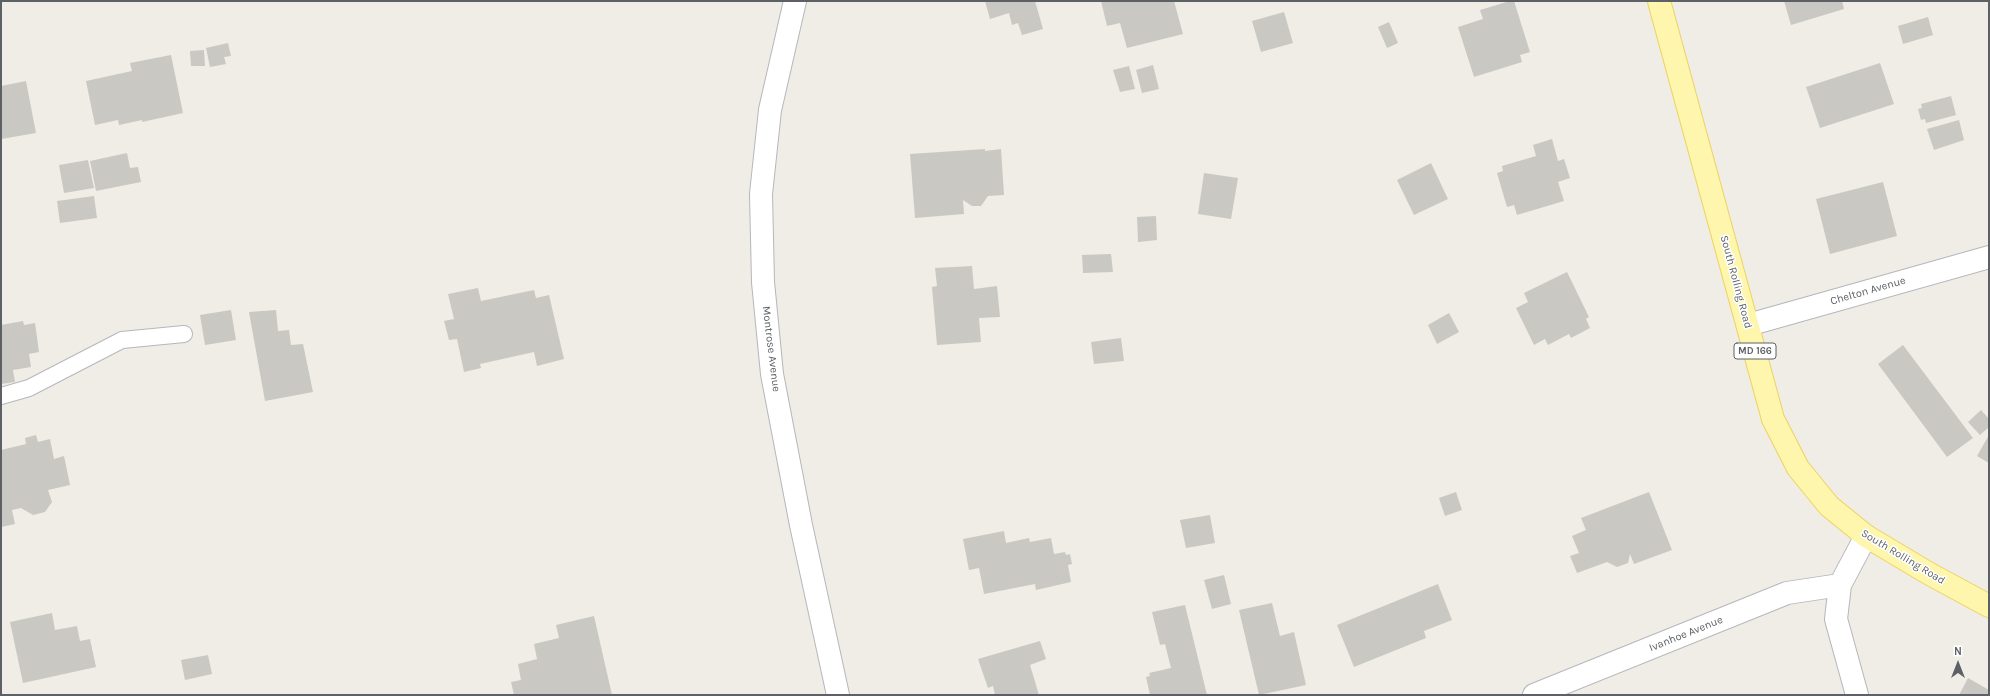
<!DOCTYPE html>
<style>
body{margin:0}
#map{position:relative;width:1990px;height:696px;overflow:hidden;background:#efede5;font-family:Karla,sans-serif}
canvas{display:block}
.frame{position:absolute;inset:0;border:2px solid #5d6065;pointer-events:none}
.north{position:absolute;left:1938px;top:644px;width:40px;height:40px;-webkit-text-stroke:3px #fff;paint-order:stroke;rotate:0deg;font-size:11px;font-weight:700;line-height:16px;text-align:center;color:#5d6065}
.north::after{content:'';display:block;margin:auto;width:14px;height:18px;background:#5d6065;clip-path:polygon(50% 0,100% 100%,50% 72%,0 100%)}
</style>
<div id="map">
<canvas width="1990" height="696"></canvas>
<div class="frame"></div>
<div class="north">N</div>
</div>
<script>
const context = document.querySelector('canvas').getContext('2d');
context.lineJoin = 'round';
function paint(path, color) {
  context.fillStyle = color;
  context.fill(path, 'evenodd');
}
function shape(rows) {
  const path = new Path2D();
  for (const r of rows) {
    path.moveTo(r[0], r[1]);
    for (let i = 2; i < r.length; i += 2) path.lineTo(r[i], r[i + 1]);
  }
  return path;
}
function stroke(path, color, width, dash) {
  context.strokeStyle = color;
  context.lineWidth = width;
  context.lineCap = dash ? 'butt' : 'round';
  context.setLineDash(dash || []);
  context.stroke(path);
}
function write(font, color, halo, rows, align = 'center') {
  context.font = font + ' Karla,sans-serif';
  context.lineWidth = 3;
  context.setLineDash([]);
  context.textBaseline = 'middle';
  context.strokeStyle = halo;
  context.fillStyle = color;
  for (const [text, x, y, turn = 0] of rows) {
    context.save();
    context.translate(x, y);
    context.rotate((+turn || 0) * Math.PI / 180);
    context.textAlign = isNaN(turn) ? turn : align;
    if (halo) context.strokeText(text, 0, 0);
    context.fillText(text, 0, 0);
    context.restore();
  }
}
paint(shape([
 [985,1,1035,1,1043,29,1022,35,1018,23,1012,25,1009,13,990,19],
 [1101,1,1174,1,1183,34,1127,48,1120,23,1107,26],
 [1510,1,1514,1,1530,52,1520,55,1522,62,1474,77,1458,27,1483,19,1480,10],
 [1784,1,1842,1,1844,9,1791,25],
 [1284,12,1293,43,1261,52,1252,21],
 [1928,17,1933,35,1903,44,1898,26],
 [1389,22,1398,43,1387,48,1378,27],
 [228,43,231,56,224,57,226,64,210,67,206,48],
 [204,50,205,66,191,66,190,51],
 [171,55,183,113,142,122,142,120,119,125,118,120,95,125,86,81,132,71,130,63],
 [1880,63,1894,104,1820,128,1806,87],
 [1153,65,1159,89,1142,93,1136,70],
 [1129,66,1135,89,1120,92,1113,70],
 [26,81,36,133,1,139,1,86],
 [1951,96,1956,115,1926,123,1925,119,1921,120,1918,109,1922,108,1921,104],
 [1959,120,1964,140,1934,150,1927,129],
 [1552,139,1558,161,1564,159,1570,178,1558,182,1564,201,1517,215,1514,205,1507,207,1497,173,1503,171,1502,166,1536,156,1533,145],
 [985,149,985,151,1001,149,1004,195,988,196,981,206,972,206,963,200,964,214,915,218,910,154],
 [127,153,130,168,138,167,141,182,96,191,90,161],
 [88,160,94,188,64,193,59,165],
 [1431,163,1448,199,1414,215,1397,180],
 [1204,173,1238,178,1231,219,1198,214],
 [1883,182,1897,236,1830,254,1816,199],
 [94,196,97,218,60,223,57,201],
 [1156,216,1157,240,1138,242,1137,217],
 [1111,254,1113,272,1083,273,1082,255],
 [972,266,974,289,997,286,1000,317,979,318,981,342,937,345,932,287,937,286,935,268],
 [1567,272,1589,317,1586,319,1590,328,1571,338,1569,334,1548,345,1545,339,1534,345,1516,308,1528,302,1524,293],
 [478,288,481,301,534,290,536,298,549,295,564,359,537,366,534,352,480,364,481,368,464,372,457,339,449,340,444,321,454,319,448,294],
 [231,310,236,340,205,345,200,315],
 [276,310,278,331,289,330,291,345,303,344,313,392,265,401,249,312],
 [1449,313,1459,332,1437,344,1428,325],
 [23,321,24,325,35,323,39,352,29,354,31,367,13,370,15,382,1,384,1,325],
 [1121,338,1124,361,1094,364,1091,342],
 [1903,345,1973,438,1947,457,1878,364],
 [1981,410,1989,419,1989,427,1980,435,1968,422],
 [36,435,38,442,50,439,54,459,64,456,70,485,48,490,52,502,45,512,33,515,21,508,12,510,15,524,1,527,1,450,26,444,25,438],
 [1989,435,1989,463,1977,456],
 [1456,492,1462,510,1445,516,1439,498],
 [1649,492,1672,550,1634,564,1630,554,1628,563,1617,567,1607,562,1577,573,1570,556,1579,553,1572,536,1586,530,1581,518],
 [1210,515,1215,543,1186,548,1180,520],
 [1004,531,1006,543,1029,538,1030,542,1051,538,1054,554,1065,552,1066,555,1070,554,1072,564,1068,565,1071,582,1036,590,1035,584,984,594,979,568,969,570,963,539],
 [1224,575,1231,604,1212,609,1204,580],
 [1438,584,1452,620,1424,631,1426,638,1354,667,1337,625],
 [1272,603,1280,636,1294,632,1306,685,1259,695,1239,610],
 [1185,605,1207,695,1150,695,1146,677,1150,676,1149,673,1171,668,1165,644,1160,645,1152,612],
 [52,613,55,630,77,626,80,641,90,639,96,667,23,683,10,622],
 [594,616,612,695,514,695,511,682,521,680,518,664,537,659,534,644,559,638,556,625],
 [1040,641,1046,659,1030,665,1039,695,995,695,993,686,988,688,978,659],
 [208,655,212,674,185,680,181,660],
 [1968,678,1989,690,1989,695,1959,695]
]), '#cac8c2');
const service = shape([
 [1,396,29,388,122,340,184,334]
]);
const minor = shape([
 [795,1,770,110,761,194,763,282,772,374,801,525,838,695],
 [1748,325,1989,257],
 [1534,695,1787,593,1840,585],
 [1857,695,1836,619,1840,585,1866,536]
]);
const primary = shape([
 [1659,1,1773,419,1798,468,1829,506,1866,536,1928,573,1989,606]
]);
stroke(service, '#b5b7bb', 18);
stroke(minor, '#b5b7bb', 24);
stroke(primary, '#eed25f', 24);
stroke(service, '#fff', 16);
stroke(minor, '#fff', 22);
stroke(primary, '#fdf6ac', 22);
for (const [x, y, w] of [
 [1755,351,42]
]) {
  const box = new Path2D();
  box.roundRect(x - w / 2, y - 8, w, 16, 3);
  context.fillStyle = '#fff';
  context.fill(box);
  stroke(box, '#5d6065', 1);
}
write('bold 10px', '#5d6065', null, [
 ["MD 166",1755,351]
]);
write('11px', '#5d6065', '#fff', [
 ["South Rolling Road",1736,282,75],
 ["Chelton Avenue",1868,291,-16],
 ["Montrose Avenue",771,349,83],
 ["South Rolling Road",1903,557,31],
 ["Ivanhoe Avenue",1686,634,-22]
]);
</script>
